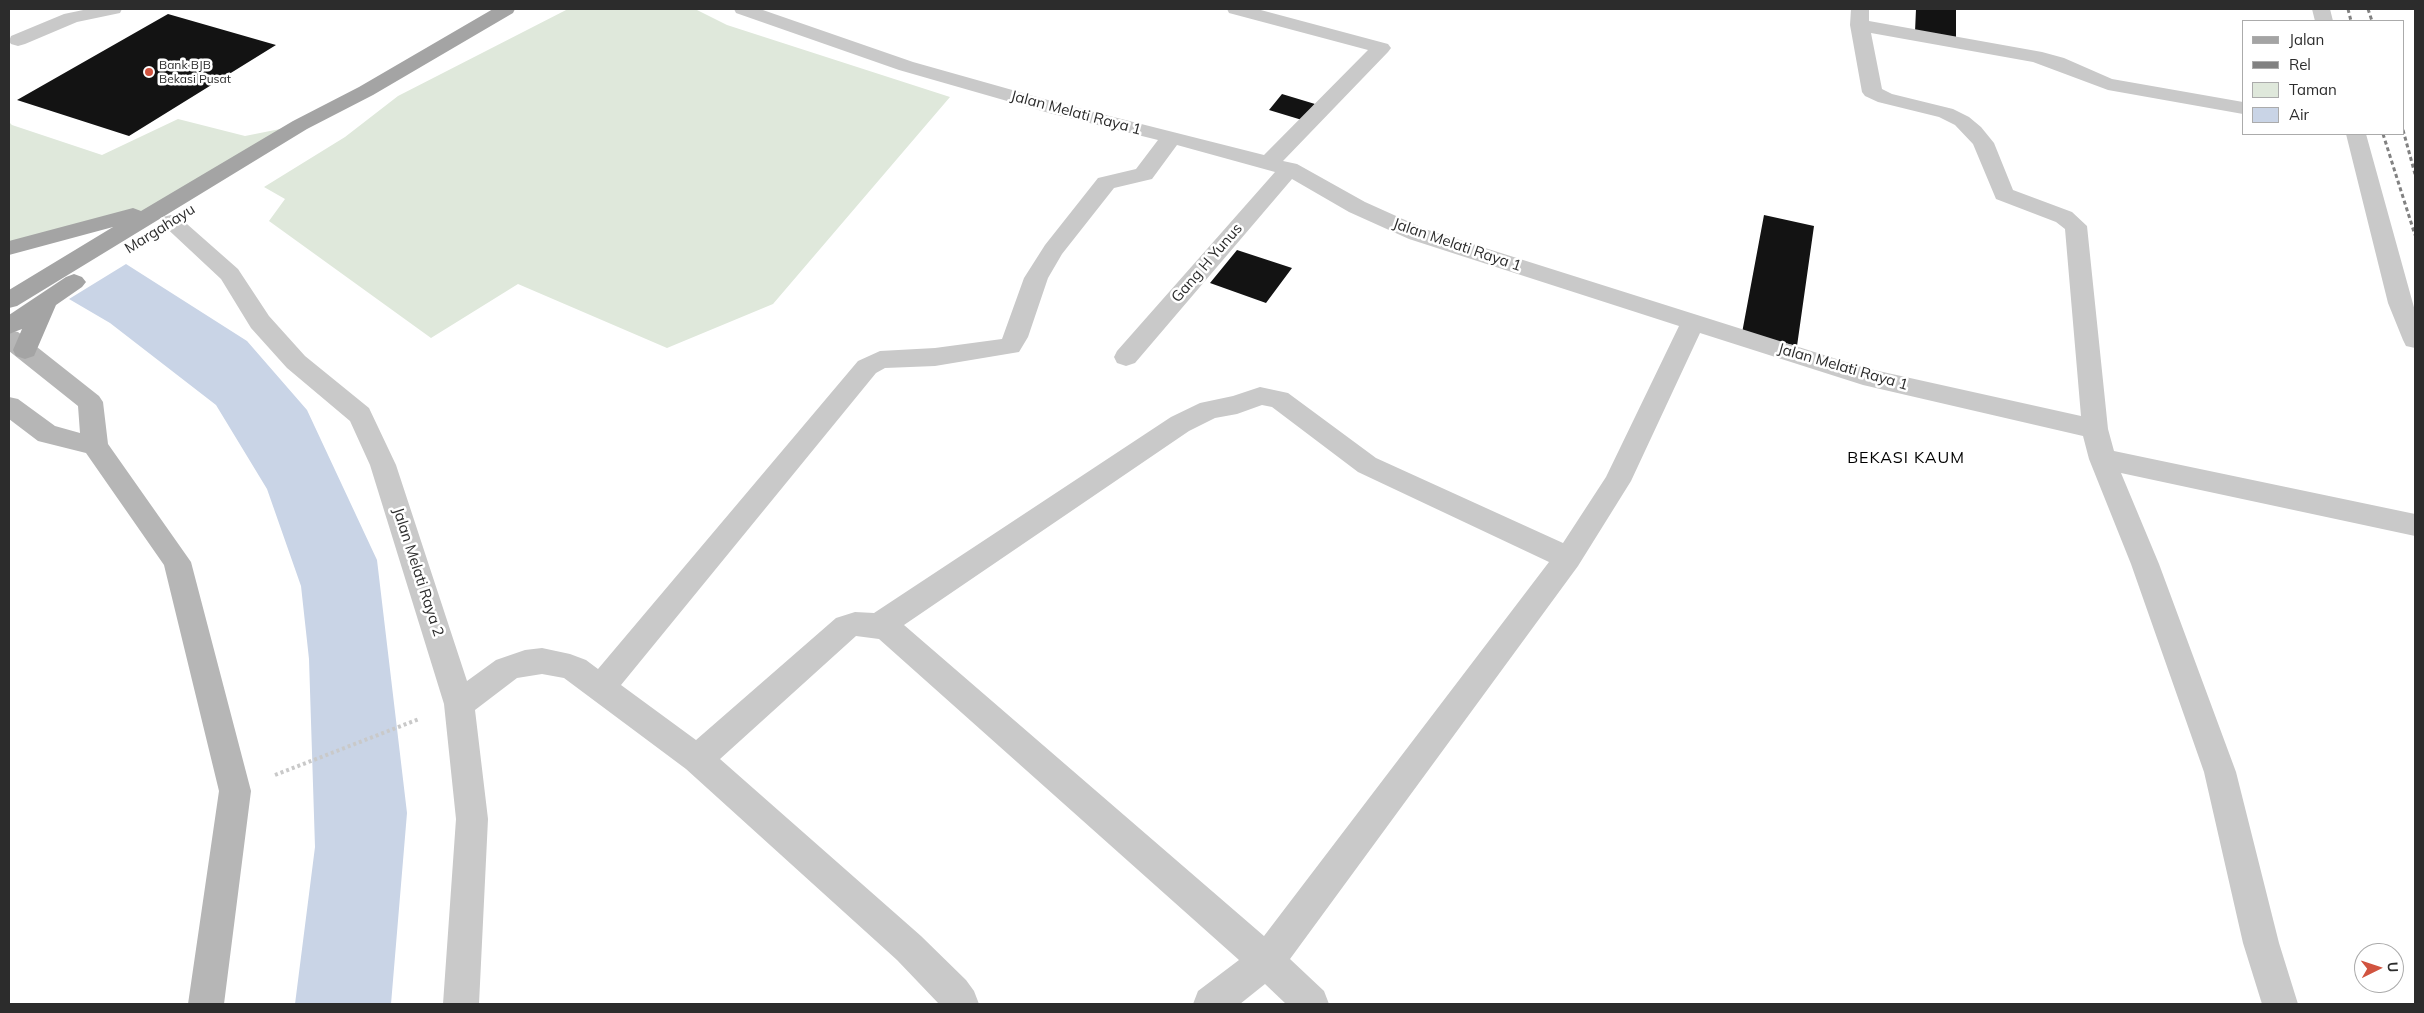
<!DOCTYPE html>
<style>
body{margin:0}
#map{position:relative;width:2424px;height:1013px;overflow:hidden;background:#fff;font-family:Mulish,sans-serif}
canvas{display:block}
.frame{position:absolute;inset:0;border:10px solid #2c2c2c;pointer-events:none}
.legend{position:absolute;left:2242px;top:20px;width:162px;height:115px;box-sizing:border-box;background:#fff;border:1px solid #ababab;margin:0;padding:6px 9px;list-style:none;font-size:15px;color:#2c2c2c}
.legend li{display:flex;align-items:center;gap:10px;height:25px}
.legend b{width:25px;border:1px solid #ababab}
.north{position:absolute;left:2354px;top:943px;width:50px;height:50px;box-sizing:border-box;background:#fff;border:1px solid #ababab;border-radius:50%;rotate:86deg;font-size:14px;font-weight:700;line-height:20px;text-align:center;color:#2c2c2c}
.north::after{content:'';display:block;margin:auto;width:18px;height:22px;background:#d15440;clip-path:polygon(50% 0,100% 100%,50% 72%,0 100%)}
</style>
<div id="map">
<canvas width="2424" height="1013"></canvas>
<div class="frame"></div>
<ul class="legend">
<li><b style="height:6px;background:#a4a4a4"></b>Jalan</li>
<li><b style="height:6px;background:#818181"></b>Rel</li>
<li><b style="height:14px;background:#dfe8db"></b>Taman</li>
<li><b style="height:14px;background:#c9d4e6"></b>Air</li>
</ul>
<div class="north">U</div>
</div>
<script>
const context = document.querySelector('canvas').getContext('2d');
context.lineJoin = 'round';
function paint(path, color) {
  context.fillStyle = color;
  context.fill(path, 'evenodd');
}
function shape(rows) {
  const path = new Path2D();
  for (const r of rows) {
    path.moveTo(r[0], r[1]);
    for (let i = 2; i < r.length; i += 2) path.lineTo(r[i], r[i + 1]);
  }
  return path;
}
function stroke(path, color, width, dash) {
  context.strokeStyle = color;
  context.lineWidth = width;
  context.lineCap = dash ? 'butt' : 'round';
  context.setLineDash(dash || []);
  context.stroke(path);
}
function write(font, color, halo, rows, align = 'center') {
  context.font = font + ' Mulish,sans-serif';
  context.lineWidth = 5;
  context.setLineDash([]);
  context.textBaseline = 'middle';
  context.strokeStyle = halo;
  context.fillStyle = color;
  for (const [text, x, y, turn = 0] of rows) {
    context.save();
    context.translate(x, y);
    context.rotate((+turn || 0) * Math.PI / 180);
    context.textAlign = isNaN(turn) ? turn : align;
    if (halo) context.strokeText(text, 0, 0);
    context.fillText(text, 0, 0);
    context.restore();
  }
}
paint(shape([
 [568,9,695,9,727,25,950,97,773,304,667,348,518,284,431,338,269,221,285,199,264,187,345,137,398,96],
 [178,119,245,136,300,125,165,206,9,248,9,122,12,125,102,155]
]), '#dfe8db');
paint(shape([
 [126,264,247,341,307,410,377,560,407,813,391,1004,295,1004,315,847,309,659,301,586,267,489,216,405,110,323,69,299]
]), '#c9d4e6');
paint(shape([
 [1916,9,1956,9,1956,39,1915,32],
 [168,14,276,45,129,136,17,100],
 [1282,94,1315,104,1302,120,1269,110],
 [1764,215,1814,226,1797,346,1742,333],
 [1237,250,1292,268,1266,303,1210,283]
]), '#131313');
stroke(shape([
 [275,775,419,719]
]), '#c9c9c9', 4, [3, 3]);
paint(shape([
 [88,9,122,9,120,13,77,22,25,44,18,46,11,44,9,41,11,36,64,14,88,9]
]), '#c9c9c9');
paint(shape([
 [734,9,760,9,913,62,1062,104,1264,155,1368,50,1229,13,1227,9,1257,9,1388,44,1391,48,1388,52,1283,161,1297,164,1365,202,1425,229,1865,368,2081,416,2065,229,2056,222,1996,199,1973,144,1955,125,1939,117,1878,102,1865,96,1862,92,1850,25,1851,9,1869,9,1869,21,2042,52,2064,58,2112,79,2243,102,2243,114,2108,90,2033,62,1871,33,1882,89,1892,94,1953,109,1969,117,1981,127,1994,143,2013,190,2072,212,2087,226,2108,429,2114,451,2415,514,2415,536,2121,473,2159,564,2236,772,2279,943,2298,1004,2262,1004,2243,943,2204,772,2131,564,2089,459,2083,436,1863,385,1700,333,1631,481,1578,566,1290,959,1324,991,1329,1004,1286,1004,1265,984,1240,1004,1193,1004,1198,991,1239,960,879,639,856,636,720,759,921,936,966,980,974,991,979,1004,939,1004,897,960,686,769,564,678,542,674,517,678,475,710,488,819,479,1004,443,1004,456,819,444,704,370,465,350,421,287,368,251,328,221,279,160,222,163,217,171,215,179,217,238,269,269,316,305,356,369,408,396,465,467,681,496,660,525,650,542,648,570,654,586,660,598,669,858,361,880,351,935,348,1002,339,1024,278,1045,245,1098,178,1136,169,1158,140,1049,113,899,70,736,13,734,9],
 [1177,145,1275,172,1117,351,1114,357,1117,363,1126,366,1135,363,1292,179,1349,212,1409,239,1679,326,1606,477,1563,543,1376,458,1288,393,1260,387,1233,396,1200,403,1171,417,874,613,855,612,836,618,696,740,621,685,876,373,885,368,935,366,1019,352,1028,337,1048,278,1062,254,1114,188,1152,179,1177,145],
 [1262,405,1272,407,1358,472,1549,562,1264,936,904,625,1189,431,1215,418,1237,414,1262,405],
 [2312,9,2330,9,2333,21,2315,21,2312,9],
 [2346,134,2366,134,2415,311,2415,348,2406,346,2403,340,2388,303,2346,134]
]), '#c9c9c9');
paint(shape([
 [9,330,18,332,99,396,103,402,108,444,191,562,251,791,224,1004,188,1004,219,791,164,565,86,453,38,441,9,419,9,397,18,399,55,426,80,433,78,406,9,351,9,330]
]), '#b6b6b6');
paint(shape([
 [493,9,515,9,513,13,373,95,307,129,17,306,9,308,9,290,113,227,9,255,9,241,133,208,141,211,293,121,359,87,493,9],
 [74,274,82,277,86,282,82,287,56,305,34,356,25,359,16,356,13,350,22,329,9,334,9,315,66,277,74,274]
]), '#a4a4a4');
stroke(shape([
 [2348,9,2351,21],
 [2368,9,2372,21],
 [2403,130,2415,174],
 [2383,134,2415,235]
]), '#818181', 3, [4, 3]);
for (const [x, y, r, color] of [
 [149,72,5,"#d15440"]
]) {
  const dot = new Path2D();
  dot.arc(x, y, r, 0, 2 * Math.PI);
  context.fillStyle = color;
  context.fill(dot);
  stroke(dot, '#fff', 2);
}
write('12px', '#2c2c2c', '#fff', [
 ["Bank BJB",159,65],
 ["Bekasi Pusat",159,79]
], 'left');
write('15px', '#2c2c2c', '#fff', [
 ["Jalan Melati Raya 1",1076,113,15],
 ["Margahayu",160,229,-32],
 ["Jalan Melati Raya 1",1457,245,19],
 ["Gang H Yunus",1207,263,-49],
 ["Jalan Melati Raya 1",1843,367,16],
 ["Jalan Melati Raya 2",418,572,72]
]);
context.letterSpacing = '1px';
write('16px', '#000', '#fff', [
 ["BEKASI KAUM",1906,458]
]);
context.letterSpacing = '0px';
</script>
